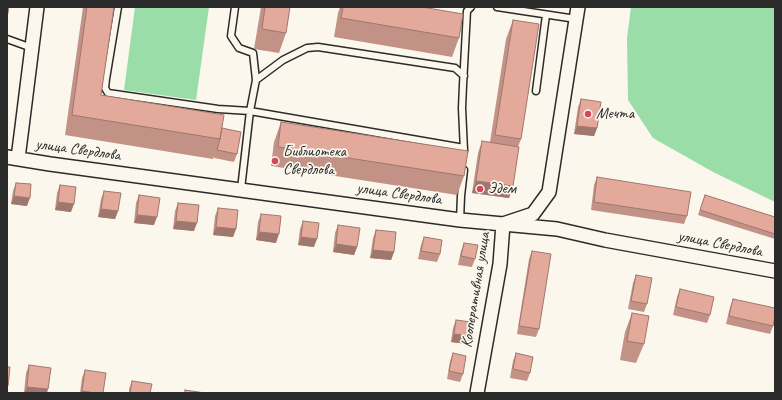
<!DOCTYPE html>
<meta charset="utf-8">
<style>
body{margin:0}
#map{position:relative;width:782px;height:400px;overflow:hidden;background:#fbf7ec;font-family:Caveat,sans-serif}
canvas{display:block}
.frame{position:absolute;inset:0;border:8px solid #2b2b2b;pointer-events:none}
</style>
<div id="map">
<canvas width="782" height="400"></canvas>
<div class="frame"></div>
</div>
<script>
const context = document.querySelector('canvas').getContext('2d');
context.lineJoin = 'round';
function paint(path, color) {
  context.fillStyle = color;
  context.fill(path, 'evenodd');
}
function shape(rows) {
  const path = new Path2D();
  for (const r of rows) {
    path.moveTo(r[0], r[1]);
    for (let i = 2; i < r.length; i += 2) path.lineTo(r[i], r[i + 1]);
  }
  return path;
}
function stroke(path, color, width, dash) {
  context.strokeStyle = color;
  context.lineWidth = width;
  context.lineCap = dash ? 'butt' : 'round';
  context.setLineDash(dash || []);
  context.stroke(path);
}
function write(font, color, halo, rows, align = 'center') {
  context.font = font + ' Caveat,sans-serif';
  context.lineWidth = 3.5;
  context.setLineDash([]);
  context.textBaseline = 'middle';
  context.strokeStyle = halo;
  context.fillStyle = color;
  for (const [text, x, y, turn = 0] of rows) {
    context.save();
    context.translate(x, y);
    context.rotate((+turn || 0) * Math.PI / 180);
    context.textAlign = isNaN(turn) ? turn : align;
    if (halo) context.strokeText(text, 0, 0);
    context.fillText(text, 0, 0);
    context.restore();
  }
}
paint(shape([
 [135,7,209,7,196,100,124,90],
 [631,7,775,7,775,202,713,172,653,138,628,100,627,38]
]), '#9adda8');
const lane = shape([
 [118,7,106,79,105,88,108,93,218,109,250,111,464,148],
 [235,7,231,36,239,48,253,53,256,80],
 [497,7,576,19],
 [7,39,32,48],
 [536,91,546,15],
 [464,151,462,108,463,85,467,11,471,7],
 [241,189,250,111,256,80,283,60,307,48,318,47,455,68,464,76],
 [460,220,461,196,464,170]
]);
const street = shape([
 [7,157,50,164,460,220,557,229,605,240,775,271],
 [18,158,22,127,37,7],
 [477,393,500,264,503,224,533,214,549,192,578,7]
]);
stroke(lane, '#2b2b2b', 9);
stroke(street, '#2b2b2b', 16);
stroke(lane, '#fbf7ec', 6);
stroke(street, '#fbf7ec', 13);
paint(shape([
 [83,7,114,7,101,95,222,128,237,154,234,162,214,158,214,156,213,159,65,135],
 [261,7,290,7,286,33,279,53,254,49],
 [340,7,422,7,459,38,452,57,334,37,338,13],
 [513,20,521,139,518,147,513,186,509,198,472,193,478,153,482,141,490,142,506,39],
 [581,99,597,128,594,136,574,134,578,107],
 [281,122,464,176,457,195,271,166,274,142],
 [597,177,687,216,684,224,591,210,594,185],
 [16,183,27,206,11,204,13,191],
 [60,185,71,212,55,210,57,193],
 [104,191,118,211,115,219,98,217,101,199],
 [139,195,154,225,134,223,136,203],
 [705,195,775,217,775,239,698,215],
 [178,203,194,231,173,229,175,211],
 [218,208,236,229,233,237,213,235,215,216],
 [261,214,276,243,256,240,258,222],
 [303,221,314,247,298,245,300,229],
 [338,225,357,247,354,255,333,252,335,233],
 [376,230,394,252,391,260,370,258,373,238],
 [424,237,440,254,437,262,418,259,421,245],
 [464,243,475,259,472,267,458,265,461,251],
 [532,251,539,329,536,337,517,334,529,259],
 [636,275,647,304,644,312,628,309,633,283],
 [680,289,710,315,707,323,673,315,677,297],
 [733,299,773,326,770,334,726,324,730,307],
 [632,313,644,344,636,363,620,360,625,332],
 [456,320,470,336,467,344,451,342,453,328],
 [453,353,463,374,460,382,447,379,450,361],
 [516,353,530,373,527,381,510,378,513,361],
 [29,365,47,393,24,393,26,373],
 [85,370,103,393,80,393,82,378],
 [132,381,150,393,129,393,129,389]
]), '#c39286');
paint(shape([
 [577,126,597,128,594,136,574,134],
 [476,181,513,186,509,198,472,193],
 [14,196,30,198,27,206,11,204],
 [58,202,74,204,71,212,55,210],
 [101,209,118,211,115,219,98,217],
 [137,215,157,217,154,225,134,223],
 [176,221,197,223,194,231,173,229],
 [216,227,236,229,233,237,213,235],
 [259,232,279,234,276,243,256,240],
 [301,237,317,239,314,247,298,245],
 [336,244,357,247,354,255,333,252],
 [373,250,394,252,391,260,370,258],
 [454,334,470,336,467,344,451,342],
 [27,387,48,389,47,393,24,393],
 [82,391,96,393,81,393]
]), '#9f776d');
const building = shape([
 [7,7,9,7,7,18,7,7],
 [87,7,114,7,101,95,224,115,220,139,72,115,87,7],
 [265,7,290,7,286,33,262,29,265,7],
 [343,7,422,7,463,14,459,38,341,18,343,7],
 [513,20,539,24,521,139,495,135,513,20],
 [581,99,601,102,597,128,577,126,581,99],
 [281,122,468,151,464,176,278,147,281,122],
 [222,128,241,132,237,154,217,150,220,139,222,128],
 [482,141,519,147,513,186,476,181,482,141],
 [597,177,691,192,687,216,594,202,597,177],
 [16,183,31,184,30,198,14,196,16,183],
 [60,185,76,187,74,204,58,202,60,185],
 [104,191,121,193,118,211,101,209,104,191],
 [139,195,160,198,157,217,137,215,139,195],
 [705,195,775,217,775,234,700,210,705,195],
 [178,203,199,205,197,223,176,221,178,203],
 [218,208,238,210,236,229,216,227,218,208],
 [261,214,281,216,279,234,259,232,261,214],
 [303,221,319,223,317,239,301,237,303,221],
 [338,225,360,228,357,247,336,244,338,225],
 [376,230,396,232,394,252,373,250,376,230],
 [424,237,442,240,440,254,421,251,424,237],
 [464,243,478,245,475,259,461,256,464,243],
 [532,251,551,254,539,329,519,326,532,251],
 [636,275,652,278,647,304,631,301,636,275],
 [680,289,714,297,710,315,676,307,680,289],
 [733,299,775,308,775,315,773,326,729,316,733,299],
 [632,313,649,316,644,344,627,341,632,313],
 [456,320,471,322,470,336,454,334,456,320],
 [453,353,466,356,463,374,449,371,453,353],
 [516,353,533,357,530,373,513,369,516,353],
 [29,365,51,368,48,389,27,387,29,365],
 [7,367,10,367,8,386,7,385,7,367],
 [85,370,106,373,103,393,96,393,82,391,85,370],
 [132,381,152,384,150,393,130,393,132,381],
 [185,390,205,393,185,393,185,390]
]);
paint(building, '#e3aa9c');
stroke(building, '#9f776d', 1);
for (const [x, y, r, color] of [
 [588,114,4,"#d1495b"],
 [275,161,4,"#d1495b"],
 [480,189,4,"#d1495b"]
]) {
  const dot = new Path2D();
  dot.arc(x, y, r, 0, 2 * Math.PI);
  context.fillStyle = color;
  context.fill(dot);
  stroke(dot, '#fbf7ec', 1.5);
}
write('16px', '#2b2b2b', '#fbf7ec', [
 ["Мечта",596,114],
 ["Библиотека",283,152],
 ["Свердлова",283,170],
 ["Эдем",488,189]
], 'left');
write('16px', '#2b2b2b', '#fbf7ec', [
 ["улица Свердлова",78,150,8],
 ["улица Свердлова",399,194,8],
 ["улица Свердлова",720,244,11],
 ["Кооперативная улица",476,290,-81]
]);
</script>
